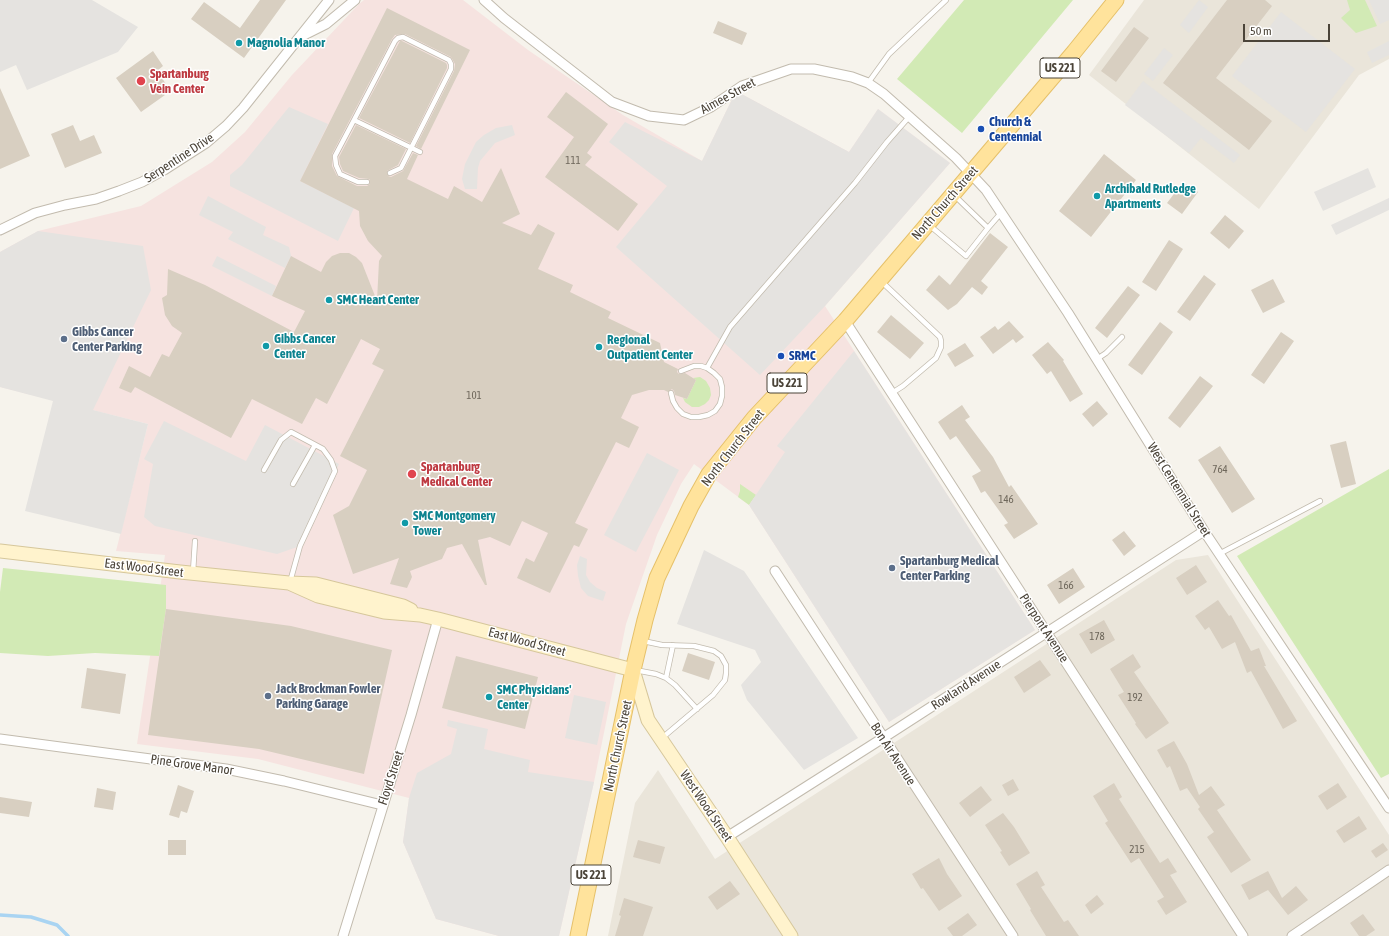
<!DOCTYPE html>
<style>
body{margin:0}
#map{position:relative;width:1389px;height:936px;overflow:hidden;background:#f6f3ec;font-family:"Asap Condensed",sans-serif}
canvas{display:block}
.scale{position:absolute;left:1243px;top:24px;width:87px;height:18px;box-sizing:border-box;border:2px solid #4b4439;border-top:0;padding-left:5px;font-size:12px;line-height:14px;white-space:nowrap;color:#4b4439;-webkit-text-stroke:3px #fff;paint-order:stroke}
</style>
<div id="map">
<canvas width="1389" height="936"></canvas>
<div class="scale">50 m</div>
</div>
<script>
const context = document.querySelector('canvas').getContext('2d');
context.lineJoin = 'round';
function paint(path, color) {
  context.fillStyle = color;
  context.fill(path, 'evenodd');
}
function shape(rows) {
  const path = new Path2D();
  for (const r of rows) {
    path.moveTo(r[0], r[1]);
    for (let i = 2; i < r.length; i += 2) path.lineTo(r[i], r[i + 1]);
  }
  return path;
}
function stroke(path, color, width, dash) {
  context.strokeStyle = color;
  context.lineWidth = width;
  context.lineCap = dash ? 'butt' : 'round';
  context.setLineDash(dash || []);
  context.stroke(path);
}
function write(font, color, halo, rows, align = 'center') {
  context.font = font + ' "Asap Condensed",sans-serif';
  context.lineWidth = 3;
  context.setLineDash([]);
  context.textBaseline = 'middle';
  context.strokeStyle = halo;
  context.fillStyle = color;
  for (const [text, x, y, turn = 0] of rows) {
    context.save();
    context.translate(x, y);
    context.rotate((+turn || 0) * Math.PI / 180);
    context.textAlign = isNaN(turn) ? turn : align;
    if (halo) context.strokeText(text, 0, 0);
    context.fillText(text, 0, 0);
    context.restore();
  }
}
paint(shape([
 [1144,0,1389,0,1389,59,1359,75,1259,209,1089,75],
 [1208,555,1389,835,1389,936,608,936,635,803,658,770,715,859,1176,560]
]), '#eae5da');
paint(shape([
 [364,0,463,0,528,50,623,115,702,161,736,91,849,152,878,109,950,163,825,306,1035,630,889,722,749,505,694,464,681,484,657,535,626,624,594,782,559,936,499,936,436,919,403,842,409,798,258,759,137,744,165,555,116,551,148,424,0,387,0,252,38,231,141,206,212,162,245,132,292,75,359,4]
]), '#f6e3e0');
paint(shape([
 [964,0,1073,0,962,133,897,79],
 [1347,0,1365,0,1377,26,1356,33,1341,18,1350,10],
 [700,377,706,381,710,388,711,395,709,400,705,404,699,407,692,407,685,402,683,398,687,399,696,380,693,378],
 [1389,469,1389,774,1381,778,1237,556],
 [740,484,756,495,749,505,738,497,740,491],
 [3,568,166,585,166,609,159,656,95,653,48,656,0,653,0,592]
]), '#d2eab5');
paint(shape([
 [0,0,92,0,138,27,118,52,27,90,16,65,0,72],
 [1199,0,1208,7,1189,33,1180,25],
 [1369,0,1389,0,1389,20,1380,24],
 [1281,12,1355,69,1306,132,1232,76],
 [1389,41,1389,55,1372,63,1367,52],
 [1164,48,1173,55,1153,81,1144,74],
 [1143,81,1240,155,1234,163,1201,138,1189,153,1125,105],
 [736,91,849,152,878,109,950,163,825,306,760,375,616,247,667,186,609,142,625,122,702,161],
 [289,107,328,124,300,181,354,208,338,241,230,186,230,175,242,165],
 [512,125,515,135,495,143,480,161,478,168,477,189,465,189,462,179,465,164,476,142,484,135,496,128],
 [1368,168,1376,187,1323,211,1314,192],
 [208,196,266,227,263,235,289,247,291,256,285,268,228,239,233,232,199,215],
 [1389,198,1389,210,1336,235,1331,225],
 [38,231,143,246,151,290,93,410,148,424,121,534,25,511,53,401,0,387,0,252],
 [217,256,276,286,272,296,212,266],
 [854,351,1035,630,889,722,749,505,785,452,777,446],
 [164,421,246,461,265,425,339,464,300,546,277,554,155,526,144,517,153,464,144,459],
 [647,453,679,470,636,552,604,535],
 [704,550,744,571,858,738,804,770,747,700,741,685,761,662,755,650,677,624],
 [580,556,587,559,586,575,590,582,597,588,606,592,603,601,588,596,581,588,578,576,577,565],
 [574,695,606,702,597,745,565,738],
 [448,720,488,729,484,749,530,760,528,772,594,782,559,936,499,936,436,919,403,842,409,798,417,773,451,754,457,729,447,726]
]), '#e5e3e0');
stroke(shape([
 [0,915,31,917,57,925,68,936]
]), '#a9d4f2', 3.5);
paint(shape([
 [260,0,286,0,244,58,191,19,204,2,240,28],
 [1227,0,1265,0,1272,6,1216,78,1272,121,1249,150,1163,83],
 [387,8,470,50,421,149,416,146,454,71,455,64,451,57,405,34,395,35,392,39,332,154,332,166,337,176,357,186,367,186,370,184,370,180,369,179,359,178,343,171,340,164,339,157,356,125,406,149,398,165,387,171,388,176,391,177,403,171,413,153,418,155,407,179,448,199,454,186,482,202,501,168,520,214,502,223,531,235,538,224,555,233,538,269,573,285,570,292,611,312,608,318,660,343,664,362,678,369,677,372,679,374,685,373,696,380,687,399,675,395,674,391,672,389,668,392,664,390,649,390,632,395,621,418,639,427,629,448,616,442,575,523,588,529,579,547,574,545,550,593,517,578,526,558,534,562,548,533,522,521,510,546,490,537,478,540,487,585,485,585,462,544,447,548,442,559,410,571,412,577,407,588,390,584,399,558,353,574,333,515,349,506,367,470,340,456,384,370,372,364,380,349,361,339,327,404,316,398,302,424,252,399,231,438,135,387,131,393,119,388,129,366,150,377,162,354,169,357,182,333,172,326,165,315,162,298,167,295,168,269,205,285,294,332,305,311,272,296,291,256,321,272,326,262,332,256,340,253,349,253,356,257,362,263,377,301,379,261,382,256,368,241,360,226,359,211,300,181],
 [718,21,747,33,742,45,713,33],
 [1134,27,1149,38,1116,82,1101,71],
 [400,41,402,41,446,63,447,65,447,68,410,143,359,118],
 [153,51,163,66,157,71,166,84,160,88,165,95,141,112,116,78],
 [0,88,30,156,0,169],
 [566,92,608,124,587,153,592,157,585,165,638,204,618,231,545,177,574,137,547,117],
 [73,125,80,141,94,135,102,153,65,168,51,134],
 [1104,154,1136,180,1091,237,1059,211],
 [1183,182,1198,192,1182,214,1167,203],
 [1225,215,1244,231,1229,249,1210,233],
 [990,233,1008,247,981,281,988,287,982,295,972,287,957,304,948,310,926,290,939,275,950,285],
 [1169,240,1183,249,1156,291,1142,282],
 [1204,275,1216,284,1190,321,1177,312],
 [1273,279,1285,302,1263,313,1251,290],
 [1128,286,1140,295,1107,338,1095,328],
 [891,315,924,343,910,359,877,332],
 [1009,321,1024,337,1016,343,1013,339,993,354,980,337,995,326,998,330],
 [1160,322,1173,332,1142,375,1128,365],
 [1281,332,1294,341,1264,384,1251,375],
 [1048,342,1064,360,1063,361,1083,394,1070,402,1051,371,1047,374,1032,355],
 [965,343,974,356,955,367,947,354],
 [1200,376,1213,386,1180,428,1168,418],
 [1097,401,1108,414,1093,427,1082,414],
 [962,405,970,417,965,420,993,457,1009,487,1011,485,1038,524,1014,539,1004,525,1008,523,985,491,981,493,972,476,981,471,956,436,950,440,938,422],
 [1346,441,1356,484,1341,488,1330,445],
 [1220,446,1255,499,1232,513,1198,460],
 [1124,531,1136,546,1124,556,1112,540],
 [1196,565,1207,582,1187,595,1176,578],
 [1073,568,1085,587,1059,604,1047,585],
 [1218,600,1229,616,1231,615,1251,651,1259,648,1266,666,1264,666,1297,721,1283,729,1251,671,1247,673,1235,642,1222,649,1209,627,1205,630,1195,616],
 [166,609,291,626,392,650,364,774,259,749,148,735],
 [1104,620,1115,640,1091,654,1079,634],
 [688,653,715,662,709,680,682,671],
 [1133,654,1141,667,1134,672,1169,723,1146,739,1135,724,1136,723,1118,695,1124,692,1110,669],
 [456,656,538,677,525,729,442,708],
 [1040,660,1051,675,1024,693,1014,677],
 [87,668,126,674,120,714,81,708],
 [1174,741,1187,764,1199,795,1211,786,1225,805,1217,810,1251,860,1231,873,1207,837,1214,832,1198,809,1200,807,1187,788,1180,791,1170,766,1167,768,1157,750],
 [1013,779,1019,790,1008,796,1002,785],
 [1114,783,1122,797,1119,799,1160,863,1168,858,1177,872,1170,875,1187,902,1166,915,1157,901,1164,897,1139,858,1131,863,1105,823,1108,821,1093,796],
 [1338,783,1347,797,1327,810,1318,796],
 [178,785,194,791,187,813,181,811,179,818,169,815],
 [981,786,992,800,970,817,959,803],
 [97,788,116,792,113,810,94,807],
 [0,797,32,802,29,817,0,813],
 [1003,813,1014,827,1030,853,1009,866,1000,852,1002,851,985,825],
 [1359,816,1367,829,1344,843,1336,831],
 [168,840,186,840,186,855,168,855],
 [638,840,665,847,660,864,633,857],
 [1383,843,1388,850,1376,858,1371,851],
 [939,858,947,874,962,896,939,911,923,888,921,889,912,874],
 [1037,871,1045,885,1041,887,1064,922,1068,920,1079,936,1046,936,1030,910,1031,909,1016,884],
 [1268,871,1282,898,1296,886,1308,900,1288,915,1268,890,1249,900,1241,885],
 [730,881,740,894,717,910,708,897],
 [1097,895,1104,904,1091,914,1085,905],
 [624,898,653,907,643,936,615,936,621,916,619,915],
 [968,913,977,925,962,936,953,936,947,928],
 [1363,914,1375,930,1366,936,1359,936,1350,923]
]), '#d8cfc1');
const lane = shape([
 [868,83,889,54,946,0],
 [354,120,395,41,398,38,403,37,449,60,451,64,451,69,401,168,390,173],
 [367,182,358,182,340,174,336,165,335,156,354,120,420,152],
 [929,225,966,256,988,228,954,195],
 [988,228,1001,213],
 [882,282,940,337,941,341,941,347,936,358,903,386,892,393],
 [1097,359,1106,353,1122,337],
 [707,368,730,327,855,183,887,142,909,117],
 [671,393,673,401,677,408,683,414,691,417,699,417,708,415,715,411,720,404,722,396,722,387,720,379,714,373,707,368,701,366,694,366,681,371],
 [264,470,281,440,291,432,323,449,331,460,335,471,300,546,290,582],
 [293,484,315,445],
 [1219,554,1320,501],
 [193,572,195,541],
 [643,641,662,645,694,646,714,651,721,656,726,665,726,673,725,680,713,695,662,738],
 [635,670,656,674,666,678,675,685,697,709],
 [666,678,673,645]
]);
const street = shape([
 [484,0,504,18,612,102,649,116,684,120,711,107,742,86,791,69,814,69,852,77,868,83,884,94,956,158,986,190,1068,313,1204,531,1389,808],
 [302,36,326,24,355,0],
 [0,230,35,213,65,205,96,199,119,191,142,182,164,170,206,143,226,126,243,108,329,0],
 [845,321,1243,936],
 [775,571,1013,936],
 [0,739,226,769,284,781,382,805],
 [727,837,883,738,1204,531],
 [343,936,411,715,438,619],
 [1292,936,1389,870]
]);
const secondary = shape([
 [0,551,180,572,289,583,316,584,403,606,411,610],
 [289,583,318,596,384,612,420,615,438,619,633,670,648,720,727,837,791,936]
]);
const primary = shape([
 [578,936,633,670,645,620,657,578,691,506,709,474,754,418,845,321,1074,52,1116,0]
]);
stroke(lane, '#c2bbae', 6);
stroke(street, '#c2bbae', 11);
stroke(secondary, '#d6c79b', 15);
stroke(primary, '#e6c16a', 17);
stroke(lane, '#fff', 4.5);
stroke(street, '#fff', 9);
stroke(secondary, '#fff3cd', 13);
stroke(primary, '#ffe39c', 15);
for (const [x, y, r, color] of [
 [239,43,4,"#0f9aa8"],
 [141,81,5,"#e0444e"],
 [981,129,4,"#1a4fb4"],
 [1097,196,4,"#0f9aa8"],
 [329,300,4,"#0f9aa8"],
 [64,339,4,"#5c6f8a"],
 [266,346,4,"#0f9aa8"],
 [599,347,4,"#0f9aa8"],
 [781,356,4,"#1a4fb4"],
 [412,474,5,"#e0444e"],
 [405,523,4,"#0f9aa8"],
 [892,568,4,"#5c6f8a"],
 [268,696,4,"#5c6f8a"],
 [489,697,4,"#0f9aa8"]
]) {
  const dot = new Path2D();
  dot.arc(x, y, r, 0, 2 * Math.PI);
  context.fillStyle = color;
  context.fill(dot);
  stroke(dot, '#fff', 1.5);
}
write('11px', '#6e675b', null, [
 ["111",573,161],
 ["101",474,396],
 ["764",1220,470],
 ["146",1006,500],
 ["166",1066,586],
 ["178",1097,637],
 ["192",1135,698],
 ["215",1137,850]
]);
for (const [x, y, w] of [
 [1060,68,40],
 [787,383,40],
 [591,875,40]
]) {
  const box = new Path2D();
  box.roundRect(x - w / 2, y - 10, w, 20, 3);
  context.fillStyle = '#fff';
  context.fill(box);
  stroke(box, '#4b4439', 1);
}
write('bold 12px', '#4b4439', null, [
 ["US 221",1060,68],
 ["US 221",787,383],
 ["US 221",591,875]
]);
write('bold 13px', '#0d838f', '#fff', [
 ["Magnolia Manor",247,43],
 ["Archibald Rutledge",1105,189],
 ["Apartments",1105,204],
 ["SMC Heart Center",337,300],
 ["Gibbs Cancer",274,339],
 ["Center",274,354],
 ["Regional",607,340],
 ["Outpatient Center",607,355],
 ["SMC Montgomery",413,516],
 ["Tower",413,531],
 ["SMC Physicians'",497,690],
 ["Center",497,705]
], 'left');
write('bold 13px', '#be3a42', '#fff', [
 ["Spartanburg",150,74],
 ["Vein Center",150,89],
 ["Spartanburg",421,467],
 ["Medical Center",421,482]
], 'left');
write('13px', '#4b4439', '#fff', [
 ["Aimee Street",728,96,-29],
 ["Serpentine Drive",179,158,-33],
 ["North Church Street",945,203,-49],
 ["North Church Street",733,448,-52],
 ["West Centennial Street",1179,490,58],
 ["East Wood Street",144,568,7],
 ["Pierpont Avenue",1044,628,57],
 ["East Wood Street",527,642,15],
 ["Rowland Avenue",966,685,-33],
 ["North Church Street",618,746,-78],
 ["Bon Air Avenue",893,754,57],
 ["Pine Grove Manor",192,765,8],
 ["Floyd Street",391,778,-72],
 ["West Wood Street",706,806,56]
]);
write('bold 13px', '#164399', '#fff', [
 ["Church &",989,122],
 ["Centennial",989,137],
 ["SRMC",789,356]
], 'left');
write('bold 13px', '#4e5e75', '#fff', [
 ["Gibbs Cancer",72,332],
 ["Center Parking",72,347],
 ["Spartanburg Medical",900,561],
 ["Center Parking",900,576],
 ["Jack Brockman Fowler",276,689],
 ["Parking Garage",276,704]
], 'left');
</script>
